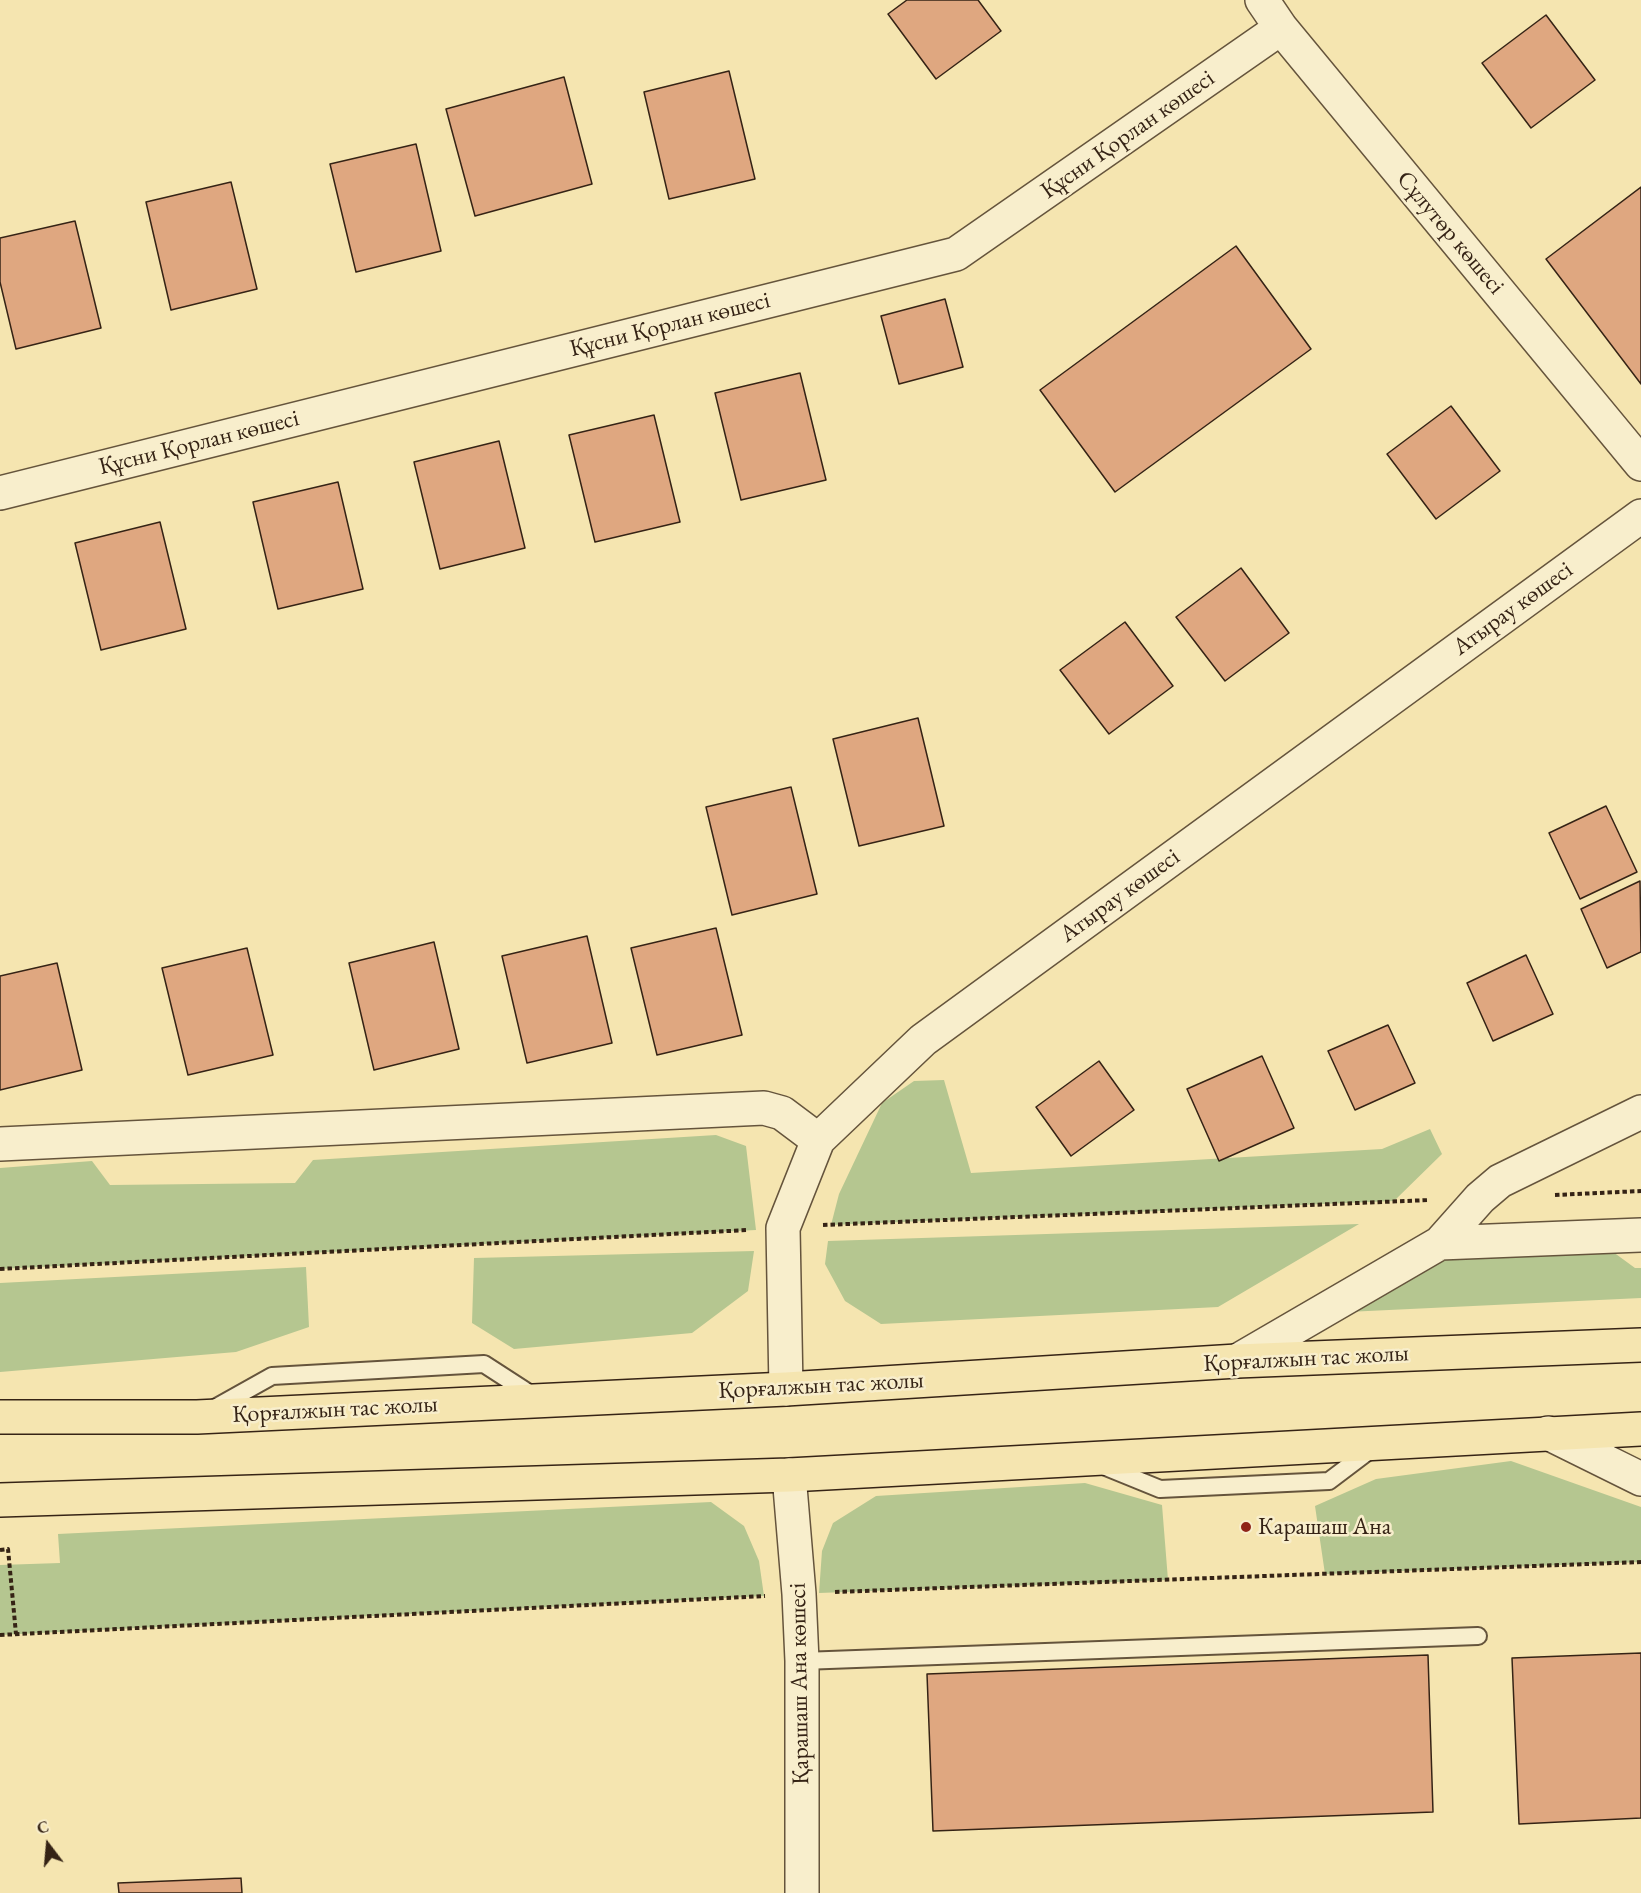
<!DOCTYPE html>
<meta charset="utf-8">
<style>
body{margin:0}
#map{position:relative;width:1641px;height:1893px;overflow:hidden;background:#f5e5b0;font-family:"EB Garamond",serif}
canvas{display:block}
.north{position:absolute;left:18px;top:1815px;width:60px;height:60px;-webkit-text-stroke:4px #f8eecc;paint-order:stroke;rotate:344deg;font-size:16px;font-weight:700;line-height:24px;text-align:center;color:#352315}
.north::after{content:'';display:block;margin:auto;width:21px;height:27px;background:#352315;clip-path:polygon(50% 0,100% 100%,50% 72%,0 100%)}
</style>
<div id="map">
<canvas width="1641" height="1893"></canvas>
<div class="north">С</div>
</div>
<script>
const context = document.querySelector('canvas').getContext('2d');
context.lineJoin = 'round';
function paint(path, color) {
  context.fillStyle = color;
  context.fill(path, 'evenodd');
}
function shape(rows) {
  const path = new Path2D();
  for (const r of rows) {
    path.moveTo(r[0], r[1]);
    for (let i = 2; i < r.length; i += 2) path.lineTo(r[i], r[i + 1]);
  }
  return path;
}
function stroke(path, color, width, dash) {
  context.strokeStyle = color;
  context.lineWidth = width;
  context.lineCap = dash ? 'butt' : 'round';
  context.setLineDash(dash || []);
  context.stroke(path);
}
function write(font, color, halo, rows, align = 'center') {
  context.font = font + ' "EB Garamond",serif';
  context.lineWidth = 5;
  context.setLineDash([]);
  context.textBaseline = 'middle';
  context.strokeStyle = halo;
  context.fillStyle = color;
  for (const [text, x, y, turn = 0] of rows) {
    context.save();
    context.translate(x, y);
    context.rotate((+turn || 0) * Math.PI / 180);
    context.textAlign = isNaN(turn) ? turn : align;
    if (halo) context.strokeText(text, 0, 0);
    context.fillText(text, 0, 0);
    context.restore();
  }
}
paint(shape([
 [944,1080,971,1173,1382,1149,1430,1129,1442,1154,1394,1201,831,1225,839,1194,882,1103,914,1081],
 [716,1135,746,1146,756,1230,0,1269,0,1168,92,1161,110,1185,295,1183,313,1160],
 [1359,1224,1218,1307,881,1324,845,1301,825,1264,828,1241],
 [1609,1249,1635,1268,1641,1268,1641,1298,1347,1312,1445,1258],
 [754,1251,748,1291,692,1333,514,1349,472,1323,474,1258],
 [306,1267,309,1327,236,1352,0,1372,0,1283],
 [1511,1461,1641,1507,1641,1562,1325,1574,1315,1506,1376,1479],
 [1085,1483,1162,1505,1168,1580,819,1593,822,1551,833,1523,876,1496],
 [711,1502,744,1526,759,1561,764,1596,0,1635,0,1565,60,1563,58,1534]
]), '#b5c690');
const building = shape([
 [907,0,978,0,1001,31,936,79,888,14,907,0],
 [1546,15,1595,80,1531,128,1482,63,1546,15],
 [729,71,755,179,669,199,644,92,729,71],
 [564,77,592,184,475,216,446,109,564,77],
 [416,144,441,251,356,272,330,164,416,144],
 [231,182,257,289,171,310,146,202,231,182],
 [1641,187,1641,384,1546,259,1641,187],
 [75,221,101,328,16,349,0,282,0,238,75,221],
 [1236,246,1311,349,1115,492,1040,390,1236,246],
 [945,299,963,367,899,384,881,316,945,299],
 [800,373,826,480,741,500,715,393,800,373],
 [1451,406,1500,471,1436,519,1387,454,1451,406],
 [654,415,680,522,595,542,569,435,654,415],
 [499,441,525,548,440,569,414,462,499,441],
 [338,482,363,589,278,609,253,502,338,482],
 [160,522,186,629,101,650,75,543,160,522],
 [1241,568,1289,633,1225,681,1176,617,1241,568],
 [1125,622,1173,686,1109,734,1060,670,1125,622],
 [918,718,944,826,859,846,833,739,918,718],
 [791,787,817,894,732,915,706,807,791,787],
 [1606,806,1637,872,1580,899,1549,833,1606,806],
 [1640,881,1641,952,1607,968,1581,909,1640,881],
 [716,928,742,1035,657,1055,631,948,716,928],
 [587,936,612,1043,527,1063,502,956,587,936],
 [434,942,459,1049,374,1070,349,963,434,942],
 [247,948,273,1055,188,1075,162,968,247,948],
 [1526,955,1553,1014,1493,1041,1467,983,1526,955],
 [57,963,82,1070,0,1090,0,976,57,963],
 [1388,1025,1415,1083,1355,1110,1328,1051,1388,1025],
 [1262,1056,1294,1128,1219,1161,1187,1089,1262,1056],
 [1099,1061,1134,1110,1071,1156,1036,1107,1099,1061],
 [1641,1653,1641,1818,1519,1824,1512,1658,1641,1653],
 [1428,1655,1433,1812,933,1831,927,1674,1428,1655],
 [241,1878,242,1893,119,1893,118,1883,241,1878]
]);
paint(building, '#dfa780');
stroke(building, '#352315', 1.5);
const service = shape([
 [213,1409,272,1376,484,1364,535,1397],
 [1101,1465,1160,1489,1329,1481,1374,1447],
 [802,1661,1478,1636]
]);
const minor = shape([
 [1262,0,1281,28,1641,464],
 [0,493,956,254,1281,28],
 [0,1144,764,1108,782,1113,818,1140],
 [1440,1243,1480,1198,1500,1181,1641,1112],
 [1237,1361,1440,1243,1641,1235],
 [786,1389,783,1228,818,1140,923,1040,1641,516],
 [1548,1433,1641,1479],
 [789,1475,799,1594,802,1661,802,1893]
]);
const primary = shape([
 [0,1417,197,1417,786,1389,1237,1361,1641,1345],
 [0,1500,789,1475,1641,1429]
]);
stroke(service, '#65543c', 20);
stroke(minor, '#65543c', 36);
stroke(primary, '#352315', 36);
stroke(shape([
 [1555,1195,1641,1191],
 [823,1225,1430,1200],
 [0,1269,748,1230],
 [0,1550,8,1549,16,1634],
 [835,1592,1641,1562],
 [0,1635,765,1596]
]), '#352315', 4, [4.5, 3]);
stroke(service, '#f8eecc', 16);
stroke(minor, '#f8eecc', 33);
stroke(primary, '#f5e5b0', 33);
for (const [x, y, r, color] of [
 [1246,1527,6,"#8f2418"]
]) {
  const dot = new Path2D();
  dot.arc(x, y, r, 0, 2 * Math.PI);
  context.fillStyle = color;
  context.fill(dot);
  stroke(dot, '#f8eecc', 2);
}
write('24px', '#352315', '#f8eecc', [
 ["Құсни Қорлан көшесі",1128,135,-35],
 ["Сұлутөр көшесі",1450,233,50],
 ["Құсни Қорлан көшесі",670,325,-14],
 ["Құсни Қорлан көшесі",199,443,-14],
 ["Атырау көшесі",1513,609,-36],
 ["Атырау көшесі",1120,896,-36],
 ["Қорғалжын тас жолы",1306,1359,-3],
 ["Қорғалжын тас жолы",821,1386,-3],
 ["Қорғалжын тас жолы",335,1410,-3],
 ["Қарашаш Ана көшесі",800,1684,-91]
]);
write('24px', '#352315', '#f8eecc', [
 ["Карашаш Ана",1258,1527]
], 'left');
</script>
